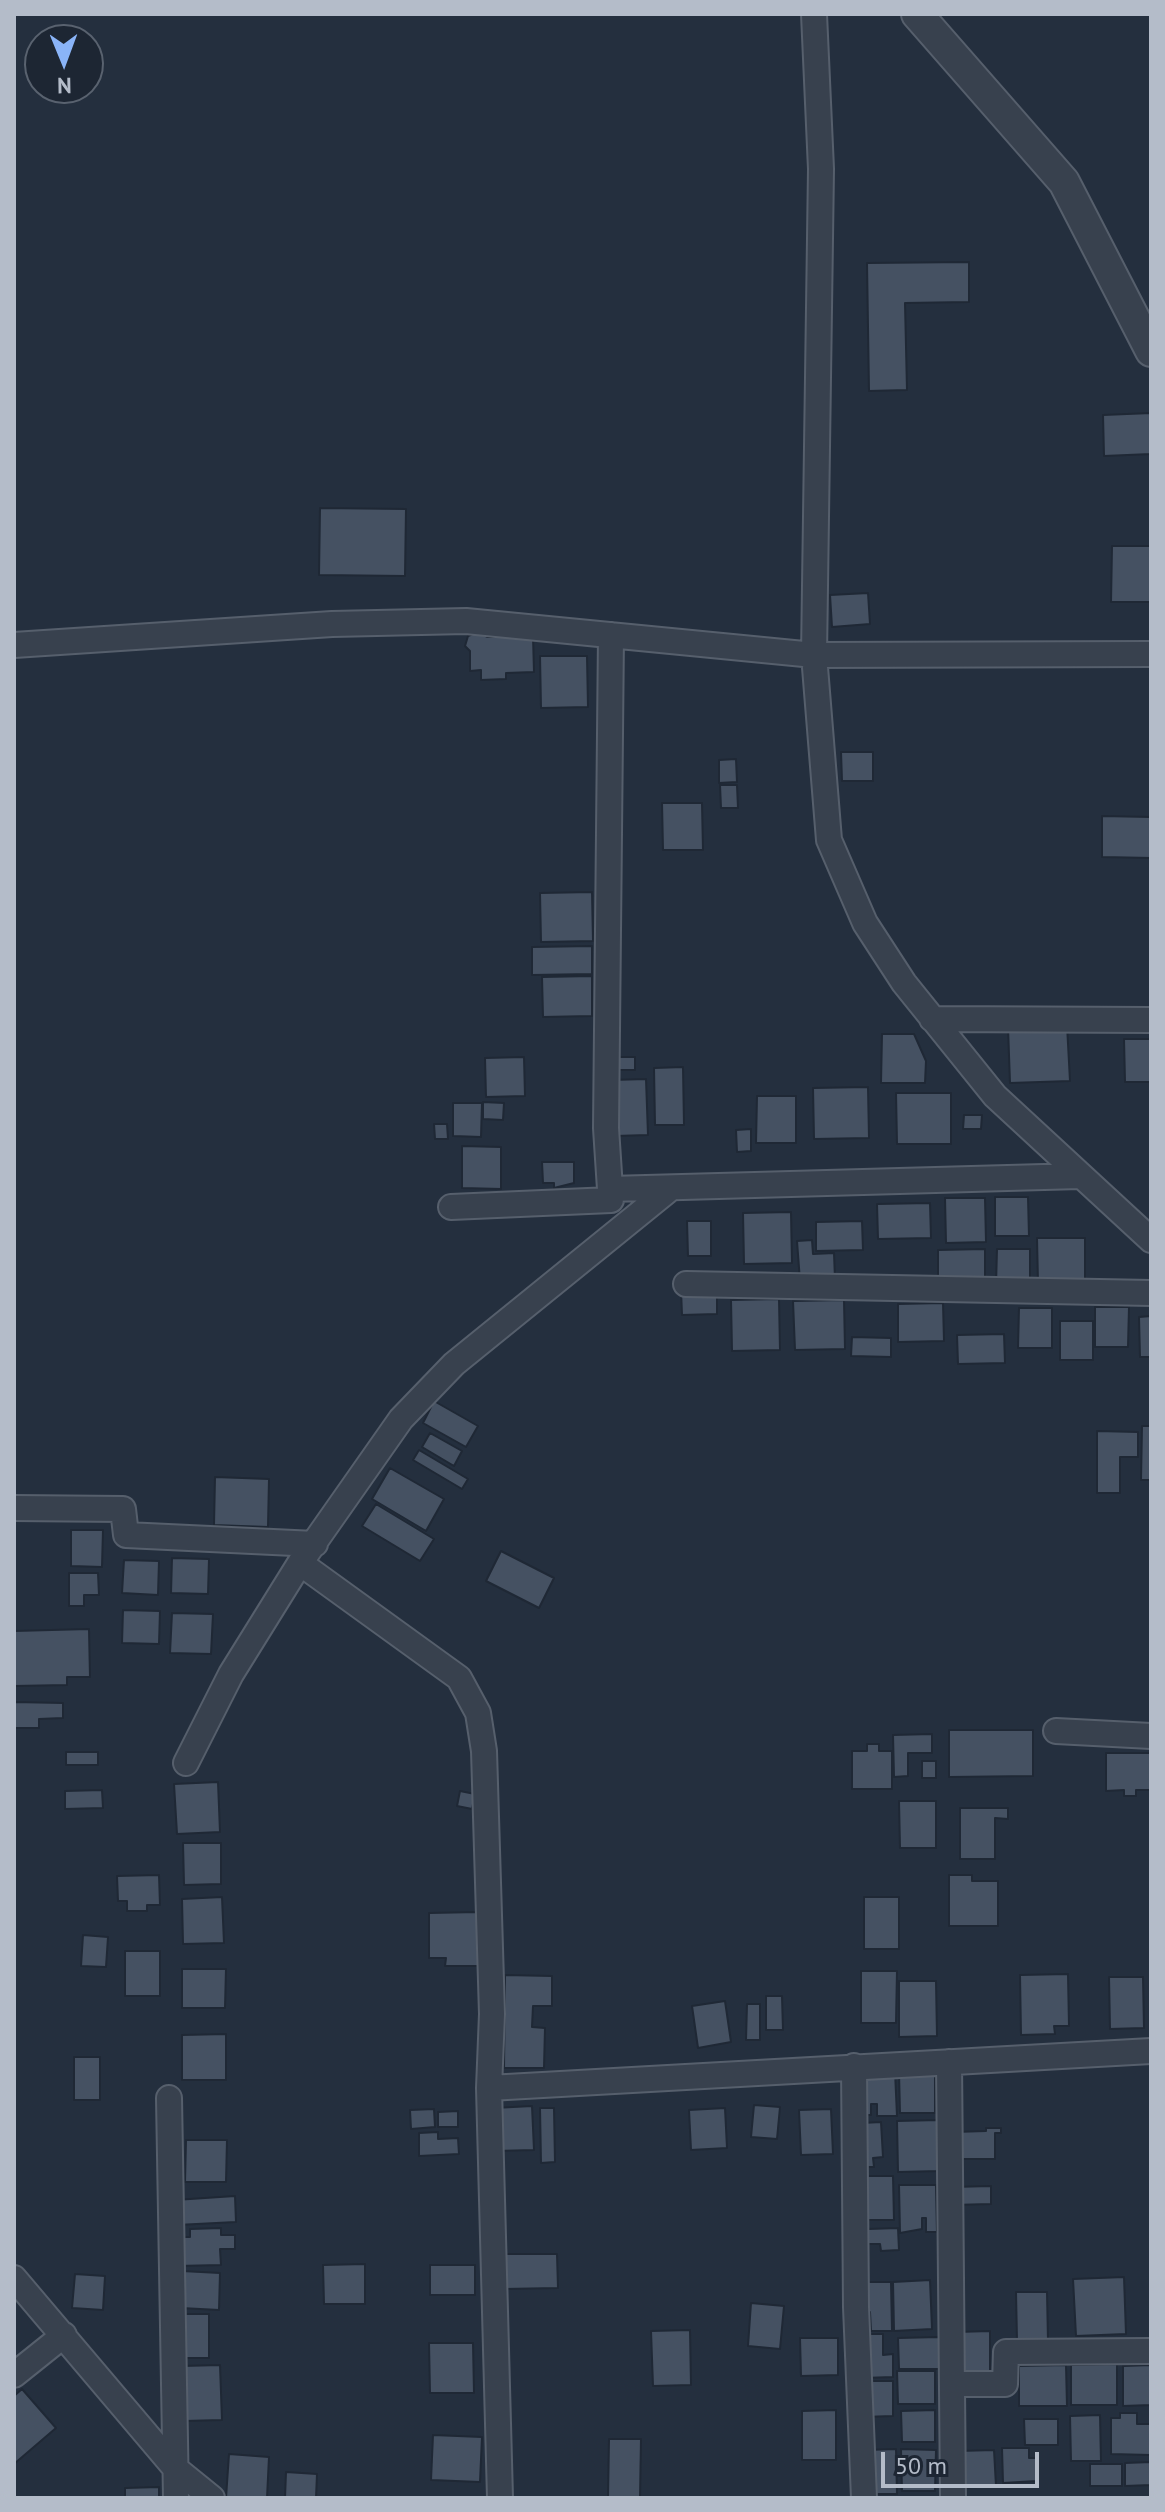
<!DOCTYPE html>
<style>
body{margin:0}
#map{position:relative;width:1165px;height:2512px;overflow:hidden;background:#242f3e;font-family:"PT Sans",sans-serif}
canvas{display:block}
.frame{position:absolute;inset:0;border:16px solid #b4bcc9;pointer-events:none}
.north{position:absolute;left:24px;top:24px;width:80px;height:80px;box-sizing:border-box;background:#1d2633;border:2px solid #59626f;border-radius:50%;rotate:179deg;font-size:22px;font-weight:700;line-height:32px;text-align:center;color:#b4bcc9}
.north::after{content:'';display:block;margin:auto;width:28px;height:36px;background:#8ab4f8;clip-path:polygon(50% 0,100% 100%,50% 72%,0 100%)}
.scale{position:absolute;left:881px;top:2452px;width:158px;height:36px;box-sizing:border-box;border:4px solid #b4bcc9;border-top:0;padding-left:10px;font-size:24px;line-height:28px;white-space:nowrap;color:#b4bcc9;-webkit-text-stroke:6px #1d2633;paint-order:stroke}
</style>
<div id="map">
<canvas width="1165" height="2512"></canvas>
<div class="frame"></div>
<div class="north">N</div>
<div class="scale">50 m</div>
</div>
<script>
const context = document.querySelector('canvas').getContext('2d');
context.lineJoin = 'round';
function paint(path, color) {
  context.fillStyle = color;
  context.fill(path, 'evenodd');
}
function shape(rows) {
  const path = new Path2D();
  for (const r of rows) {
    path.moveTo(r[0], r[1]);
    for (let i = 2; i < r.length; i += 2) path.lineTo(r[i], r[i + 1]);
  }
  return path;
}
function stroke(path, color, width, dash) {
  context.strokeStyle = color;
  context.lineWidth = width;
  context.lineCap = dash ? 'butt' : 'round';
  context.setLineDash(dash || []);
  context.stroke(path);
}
const building = shape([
 [969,262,969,302,905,303,907,390,869,391,867,263,969,262],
 [1151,413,1151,454,1104,456,1103,415,1151,413],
 [320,508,406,509,405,576,319,575,320,508],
 [1112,546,1151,546,1151,602,1111,602,1112,546],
 [868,593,870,624,832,627,830,595,868,593],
 [478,632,487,637,533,636,534,672,506,673,506,679,481,680,481,670,470,671,470,651,465,646,468,636,478,632],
 [540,656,587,656,588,707,541,708,540,656],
 [841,752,873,752,873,781,842,781,841,752],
 [736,759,737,782,719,783,719,760,736,759],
 [720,785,737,785,738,808,721,808,720,785],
 [662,803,702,803,703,850,663,850,662,803],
 [1102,816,1151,817,1151,858,1102,857,1102,816],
 [592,892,593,941,541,942,540,893,592,892],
 [592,946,592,974,532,975,532,947,592,946],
 [592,976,592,1016,543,1017,542,977,592,976],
 [1067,1025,1070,1081,1010,1083,1008,1027,1067,1025],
 [882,1034,914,1034,926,1061,925,1083,881,1083,882,1034],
 [1124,1039,1151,1039,1151,1082,1125,1082,1124,1039],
 [524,1057,525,1096,486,1097,485,1058,524,1057],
 [610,1057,635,1057,635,1070,610,1070,610,1057],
 [683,1067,684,1125,655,1125,654,1068,683,1067],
 [646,1079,648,1135,615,1136,612,1080,646,1079],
 [868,1087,869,1138,814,1139,813,1088,868,1087],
 [896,1093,951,1093,951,1144,897,1144,896,1093],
 [757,1096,796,1096,796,1143,756,1143,757,1096],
 [483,1102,504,1103,503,1120,483,1119,483,1102],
 [453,1103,482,1103,481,1137,453,1136,453,1103],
 [964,1115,982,1115,981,1129,963,1129,964,1115],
 [434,1124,447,1124,448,1139,435,1139,434,1124],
 [751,1129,751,1151,737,1152,736,1130,751,1129],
 [462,1146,501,1147,501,1189,462,1188,462,1146],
 [542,1162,574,1162,574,1183,554,1188,554,1183,543,1183,542,1162],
 [995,1197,1028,1197,1029,1236,995,1236,995,1197],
 [945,1198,985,1198,986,1242,946,1243,945,1198],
 [930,1203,931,1238,878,1239,877,1204,930,1203],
 [791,1212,792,1263,744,1264,743,1213,791,1212],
 [687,1221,711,1221,711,1256,688,1256,687,1221],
 [862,1221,863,1250,816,1251,816,1222,862,1221],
 [1037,1238,1085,1238,1085,1282,1038,1283,1037,1238],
 [812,1240,813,1254,834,1253,835,1279,800,1281,797,1241,812,1240],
 [985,1249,985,1278,938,1279,938,1250,985,1249],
 [997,1249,1030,1249,1030,1285,996,1285,997,1249],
 [717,1289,717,1314,682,1315,681,1290,717,1289],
 [779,1299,780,1350,732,1351,731,1300,779,1299],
 [844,1300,845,1349,795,1350,793,1301,844,1300],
 [943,1303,944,1341,898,1342,898,1304,943,1303],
 [1095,1307,1129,1307,1128,1347,1095,1347,1095,1307],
 [1019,1308,1052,1308,1052,1348,1018,1348,1019,1308],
 [1151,1316,1151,1357,1140,1357,1139,1317,1151,1316],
 [1060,1321,1093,1321,1093,1360,1060,1360,1060,1321],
 [1004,1334,1005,1363,958,1364,957,1335,1004,1334],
 [852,1337,891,1338,891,1357,851,1356,852,1337],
 [434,1401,478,1426,466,1447,423,1423,434,1401],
 [1142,1426,1151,1426,1151,1480,1141,1480,1142,1426],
 [1097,1431,1138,1432,1138,1457,1120,1457,1120,1493,1097,1493,1097,1431],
 [430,1433,462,1451,454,1466,422,1447,430,1433],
 [419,1450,468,1479,462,1489,413,1460,419,1450],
 [390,1468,444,1499,426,1531,372,1499,390,1468],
 [215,1477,269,1479,268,1527,214,1525,215,1477],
 [376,1504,434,1539,420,1561,362,1526,376,1504],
 [71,1530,103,1530,102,1567,71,1566,71,1530],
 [501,1551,554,1578,539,1608,486,1581,501,1551],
 [172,1558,209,1559,208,1594,171,1593,172,1558],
 [124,1560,159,1561,158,1595,122,1593,124,1560],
 [69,1573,98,1573,99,1595,84,1595,84,1606,69,1606,69,1573],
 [123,1610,160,1611,159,1644,122,1643,123,1610],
 [172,1613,213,1614,211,1654,170,1653,172,1613],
 [89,1629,90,1677,67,1677,67,1685,14,1686,14,1631,89,1629],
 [14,1702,63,1703,63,1718,39,1719,39,1728,14,1728,14,1702],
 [949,1730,1033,1730,1033,1776,949,1777,949,1730],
 [932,1734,932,1753,908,1753,908,1776,894,1777,893,1735,932,1734],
 [867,1744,879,1744,879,1751,892,1751,892,1789,852,1789,852,1751,867,1751,867,1744],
 [66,1752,98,1752,98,1765,66,1765,66,1752],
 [1106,1753,1151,1753,1151,1790,1136,1790,1136,1796,1124,1796,1124,1790,1106,1791,1106,1753],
 [922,1761,936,1761,936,1778,922,1778,922,1761],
 [218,1782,220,1832,177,1834,174,1784,218,1782],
 [102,1790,103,1808,65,1809,65,1791,102,1790],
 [460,1791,475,1794,472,1809,457,1806,460,1791],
 [899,1801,936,1801,936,1848,900,1848,899,1801],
 [960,1808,1008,1808,1008,1819,995,1818,995,1859,960,1859,960,1808],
 [183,1843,221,1843,221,1884,184,1885,183,1843],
 [159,1875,160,1905,147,1905,147,1911,127,1911,127,1901,118,1901,117,1876,159,1875],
 [949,1875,972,1875,972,1881,998,1881,998,1926,949,1926,949,1875],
 [222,1897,224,1943,183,1944,182,1899,222,1897],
 [864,1897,899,1897,899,1949,864,1949,864,1897],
 [478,1912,479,1966,445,1966,446,1958,429,1958,429,1913,478,1912],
 [83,1935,108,1937,106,1967,81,1966,83,1935],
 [125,1951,160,1951,160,1996,125,1996,125,1951],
 [182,1969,226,1969,225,2008,182,2008,182,1969],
 [861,1971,897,1971,896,2023,861,2023,861,1971],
 [1068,1974,1069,2026,1054,2026,1055,2034,1021,2035,1020,1975,1068,1974],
 [505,1975,552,1976,552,2006,533,2006,532,2027,545,2028,544,2068,504,2068,505,1975],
 [1109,1977,1143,1977,1144,2028,1110,2029,1109,1977],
 [899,1981,936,1981,937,2036,899,2037,899,1981],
 [766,1996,782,1996,783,2030,766,2030,766,1996],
 [725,2001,731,2042,698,2048,692,2006,725,2001],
 [747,2004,760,2004,760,2040,746,2040,747,2004],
 [226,2034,226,2080,182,2080,182,2035,226,2034],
 [74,2057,100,2057,100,2100,74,2100,74,2057],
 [895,2071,897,2116,877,2116,877,2104,871,2104,871,2115,860,2115,858,2072,895,2071],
 [935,2072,935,2113,900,2113,899,2073,935,2072],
 [754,2105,780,2107,777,2139,751,2137,754,2105],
 [532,2106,534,2150,495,2151,494,2108,532,2106],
 [540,2108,554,2108,555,2162,541,2163,540,2108],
 [725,2108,727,2148,691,2150,689,2110,725,2108],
 [434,2109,435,2127,411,2129,410,2110,434,2109],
 [831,2109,833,2154,801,2155,799,2110,831,2109],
 [458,2111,458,2127,438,2127,438,2112,458,2111],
 [939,2120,940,2171,898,2172,897,2121,939,2120],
 [881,2122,883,2157,873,2158,874,2167,864,2167,862,2123,881,2122],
 [986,2128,1001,2128,1001,2133,995,2133,995,2159,953,2159,953,2132,986,2131,986,2128],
 [438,2132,438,2139,458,2138,459,2154,419,2156,419,2133,438,2132],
 [186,2140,227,2140,226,2182,185,2182,186,2140],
 [861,2176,893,2176,894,2220,862,2220,861,2176],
 [899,2185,936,2185,937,2232,926,2232,926,2218,922,2218,922,2229,900,2233,899,2185],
 [991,2186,991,2204,952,2205,952,2187,991,2186],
 [235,2196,236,2222,177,2225,175,2200,235,2196],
 [221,2228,221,2235,235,2235,235,2249,220,2249,221,2265,177,2266,177,2237,190,2237,190,2229,221,2228],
 [898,2228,899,2250,881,2251,880,2244,868,2244,868,2229,898,2228],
 [504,2254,557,2254,558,2288,504,2289,504,2254],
 [365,2264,365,2304,324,2304,323,2265,365,2264],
 [430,2265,475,2265,475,2295,430,2295,430,2265],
 [182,2271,220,2273,219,2310,181,2308,182,2271],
 [75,2274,105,2276,103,2310,72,2308,75,2274],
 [1124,2277,1126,2334,1076,2336,1073,2279,1124,2277],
 [930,2280,932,2329,894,2331,893,2282,930,2280],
 [860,2282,891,2282,892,2331,871,2331,870,2312,861,2312,860,2282],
 [1016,2292,1047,2292,1048,2341,1017,2341,1016,2292],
 [751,2303,784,2306,780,2349,748,2346,751,2303],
 [181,2314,209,2314,209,2358,181,2358,181,2314],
 [690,2330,691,2385,653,2386,651,2331,690,2330],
 [990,2331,990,2373,956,2374,956,2332,990,2331],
 [862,2334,883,2334,883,2355,893,2354,893,2377,863,2378,862,2334],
 [939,2337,939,2369,899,2369,898,2338,939,2337],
 [800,2338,838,2338,838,2375,801,2376,800,2338],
 [429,2343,473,2343,474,2393,430,2393,429,2343],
 [1117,2364,1117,2405,1071,2405,1071,2365,1117,2364],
 [220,2365,222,2420,184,2421,182,2366,220,2365],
 [1066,2365,1067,2406,1019,2406,1019,2366,1066,2365],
 [1151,2365,1151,2405,1123,2406,1123,2366,1151,2365],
 [897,2371,935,2371,935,2404,898,2404,897,2371],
 [863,2381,893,2381,893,2416,863,2417,863,2381],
 [22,2389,56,2428,14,2464,14,2396,22,2389],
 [836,2410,836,2460,802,2460,802,2411,836,2410],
 [935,2410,935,2442,902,2442,901,2411,935,2410],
 [1120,2413,1137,2413,1137,2424,1150,2424,1150,2455,1111,2454,1111,2418,1120,2418,1120,2413],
 [1100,2415,1101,2461,1071,2461,1070,2416,1100,2415],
 [1024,2419,1058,2419,1058,2445,1025,2445,1024,2419],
 [433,2435,482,2437,480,2482,431,2480,433,2435],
 [609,2439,641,2439,640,2498,608,2498,609,2439],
 [1002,2448,1029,2448,1029,2458,1036,2458,1037,2481,1003,2483,1002,2448],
 [896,2449,897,2494,867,2494,866,2450,896,2449],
 [901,2449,936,2450,935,2491,902,2491,901,2449],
 [994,2450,996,2486,959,2488,958,2451,994,2450],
 [229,2454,269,2457,267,2498,226,2498,229,2454],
 [1151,2462,1151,2485,1125,2486,1125,2463,1151,2462],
 [1090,2464,1122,2464,1122,2486,1090,2486,1090,2464],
 [286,2472,317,2474,316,2498,285,2498,286,2472],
 [159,2487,159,2498,125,2498,125,2488,159,2487]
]);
paint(building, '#455162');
stroke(building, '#1f2835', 2);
const minor = shape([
 [814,14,821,169,814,655,829,840,865,923,904,983,995,1096,1151,1240],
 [611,635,606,1128,610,1189,1080,1176],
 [14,645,332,624,466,621,814,655,1151,654],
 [932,1019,1151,1020],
 [451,1207,611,1200,610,1189],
 [686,1284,1151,1293],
 [14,1508,123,1509,126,1535,315,1544],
 [1056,1731,1151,1736],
 [186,1763,231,1674,300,1563],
 [949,2062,953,2498],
 [854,2066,856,2307,864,2498],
 [489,2088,1151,2051],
 [169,2098,176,2498],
 [14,2278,175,2468,212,2498],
 [14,2375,64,2335],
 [952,2384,1005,2384,1006,2352,1151,2351],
 [500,2498,489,2088,492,2014,484,1751,478,1713,459,1678,300,1563,401,1419,454,1364,671,1188]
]);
const tertiary = shape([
 [917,14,1064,182,1151,351]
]);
stroke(minor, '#565f6c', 28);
stroke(tertiary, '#565f6c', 34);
stroke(minor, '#38414e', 24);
stroke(tertiary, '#38414e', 30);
</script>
